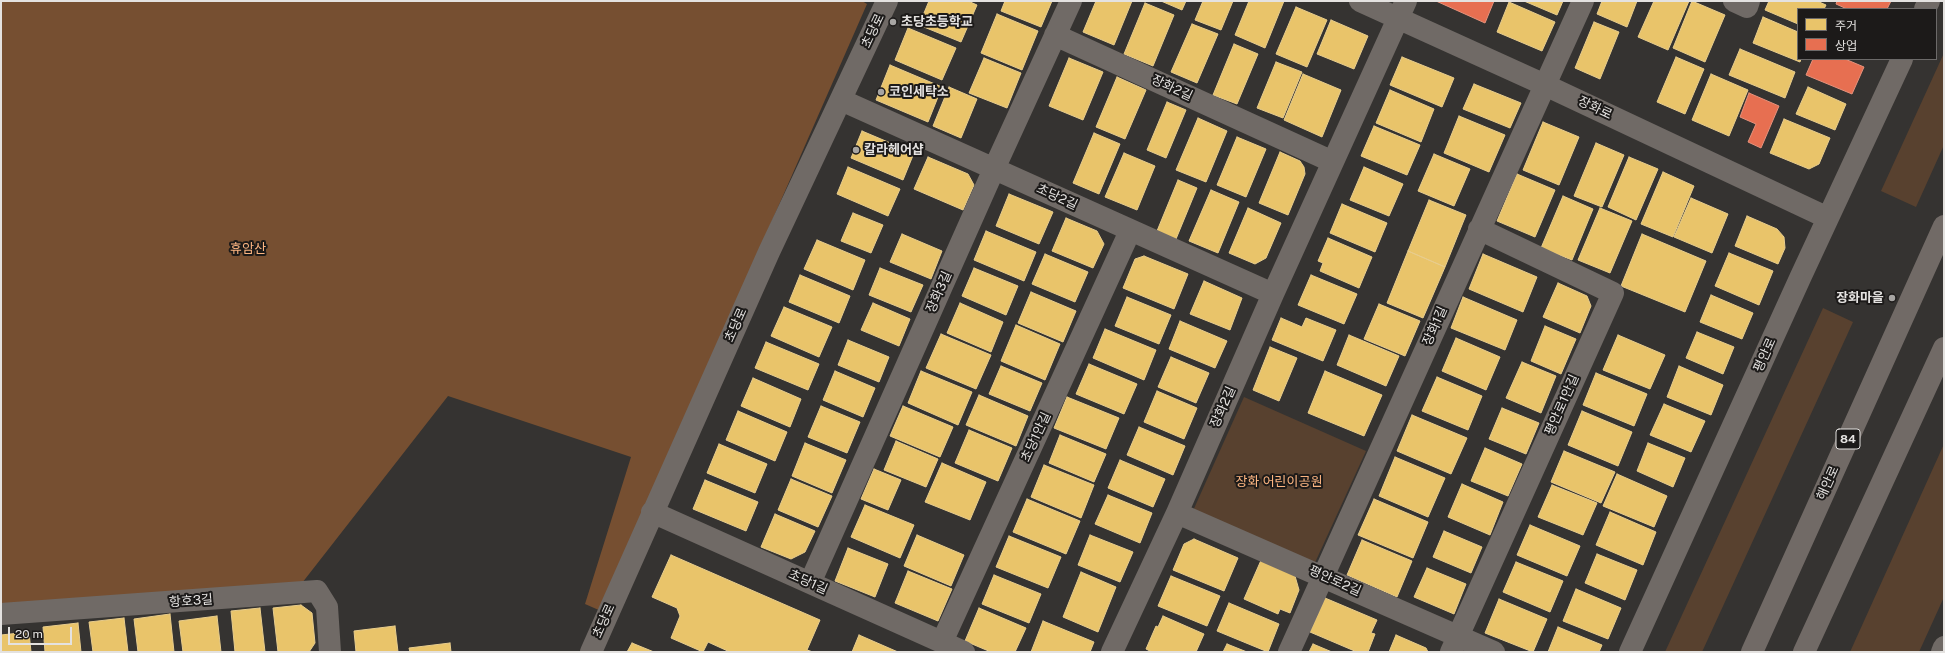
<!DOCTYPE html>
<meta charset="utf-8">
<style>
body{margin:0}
#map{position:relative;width:1945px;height:653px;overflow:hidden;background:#353331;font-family:"Public Sans","Noto Sans KR",sans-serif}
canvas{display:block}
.frame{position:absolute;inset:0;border:2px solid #e4e2e0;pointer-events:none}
.legend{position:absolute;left:1797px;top:8px;width:140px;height:52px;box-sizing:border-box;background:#1c1a19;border:1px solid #6c6a69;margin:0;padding:5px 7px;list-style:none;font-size:12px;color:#e4e2e0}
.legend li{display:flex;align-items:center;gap:8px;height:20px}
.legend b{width:20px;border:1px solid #6c6a69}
.scale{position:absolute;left:8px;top:627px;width:64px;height:18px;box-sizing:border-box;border:2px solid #e4e2e0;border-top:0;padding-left:5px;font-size:12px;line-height:14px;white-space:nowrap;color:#e4e2e0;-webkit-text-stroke:3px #1c1a19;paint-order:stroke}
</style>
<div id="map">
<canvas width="1945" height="653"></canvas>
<div class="frame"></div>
<ul class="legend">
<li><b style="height:11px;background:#e9c46a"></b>주거</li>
<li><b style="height:11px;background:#e76f51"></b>상업</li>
</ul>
<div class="scale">20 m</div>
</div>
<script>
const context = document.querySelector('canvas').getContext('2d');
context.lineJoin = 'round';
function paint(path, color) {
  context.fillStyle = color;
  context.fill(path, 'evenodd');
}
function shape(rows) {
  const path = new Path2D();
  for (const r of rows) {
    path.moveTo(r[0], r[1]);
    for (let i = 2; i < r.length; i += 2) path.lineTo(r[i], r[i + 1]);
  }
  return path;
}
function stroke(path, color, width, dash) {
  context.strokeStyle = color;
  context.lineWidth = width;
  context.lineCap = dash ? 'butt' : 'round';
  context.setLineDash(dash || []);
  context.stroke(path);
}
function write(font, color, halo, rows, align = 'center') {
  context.font = font + ' "Public Sans","Noto Sans KR",sans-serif';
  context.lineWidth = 4;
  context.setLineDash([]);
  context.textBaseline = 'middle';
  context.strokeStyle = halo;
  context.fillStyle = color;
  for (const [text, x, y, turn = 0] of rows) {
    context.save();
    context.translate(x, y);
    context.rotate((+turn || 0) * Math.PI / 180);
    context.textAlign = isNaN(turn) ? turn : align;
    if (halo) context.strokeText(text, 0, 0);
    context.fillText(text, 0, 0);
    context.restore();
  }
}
paint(shape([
 [1944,53,1944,145,1916,207,1881,191],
 [1823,308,1853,322,1702,652,1665,652],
 [1244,397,1366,451,1313,567,1192,513],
 [1944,444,1944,597,1919,652,1850,652]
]), '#58412f');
paint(shape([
 [1,1,862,1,867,4,601,611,585,604,631,457,448,396,295,592,1,608]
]), '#764f31');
const homes = shape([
 [929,1,968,1,977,5,961,42,919,25,929,1],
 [1005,1,1052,1,1041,27,1001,11,1005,1],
 [1096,1,1132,1,1114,45,1083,32,1096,1],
 [1161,1,1186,1,1182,10,1161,1],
 [1203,1,1233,1,1221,30,1195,20,1203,1],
 [1249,1,1284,1,1265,48,1235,35,1249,1],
 [1524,1,1563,1,1557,15,1524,1],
 [1602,1,1637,1,1627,27,1597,14,1602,1],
 [1654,1,1689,1,1668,50,1638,37,1654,1],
 [1692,1,1725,15,1705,62,1673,48,1692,1],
 [1769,1,1817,1,1826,5,1824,9,1798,9,1798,24,1765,10,1769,1],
 [1509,2,1555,22,1542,51,1497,32,1509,2],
 [1145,3,1174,15,1153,66,1124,54,1145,3],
 [1296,7,1327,20,1307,67,1276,54,1296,7],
 [997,14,1038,31,1022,70,981,53,997,14],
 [1763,17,1798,32,1798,59,1801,59,1800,62,1753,43,1763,17],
 [1331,20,1368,36,1354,69,1317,54,1331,20],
 [1594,22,1619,32,1600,79,1575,68,1594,22],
 [1192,24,1218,34,1197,83,1171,72,1192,24],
 [908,28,956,48,942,80,895,60,908,28],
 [1234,44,1258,54,1237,104,1213,95,1234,44],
 [1740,49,1795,72,1785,98,1729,75,1740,49],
 [1402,57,1454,78,1442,107,1390,85,1402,57],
 [1676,57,1704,69,1685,114,1657,102,1676,57],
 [984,58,1021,73,1007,108,969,93,984,58],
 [1069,58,1103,72,1083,120,1049,106,1069,58],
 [1276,62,1302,72,1283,118,1257,108,1276,62],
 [890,65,942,87,928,122,876,100,890,65],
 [1303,74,1341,90,1322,137,1284,120,1303,74],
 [1711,74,1748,90,1729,136,1692,120,1711,74],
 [1117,77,1146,90,1125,139,1096,127,1117,77],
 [1474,84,1521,103,1510,128,1463,109,1474,84],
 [949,87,977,99,961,138,933,126,949,87],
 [1808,87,1846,104,1835,130,1796,114,1808,87],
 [1390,90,1434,109,1421,142,1376,123,1390,90],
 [1167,102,1186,110,1166,158,1147,150,1167,102],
 [1459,116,1505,135,1489,172,1444,153,1459,116],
 [1198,118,1227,131,1206,182,1176,170,1198,118],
 [1784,119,1830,138,1819,164,1809,169,1770,153,1784,119],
 [1543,122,1579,137,1559,185,1523,170,1543,122],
 [1374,126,1420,145,1407,175,1361,156,1374,126],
 [862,131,914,153,903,180,851,158,862,131],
 [1094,133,1120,144,1099,194,1073,183,1094,133],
 [1237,137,1266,149,1246,197,1217,185,1237,137],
 [1596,143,1624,155,1602,207,1574,196,1596,143],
 [1280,152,1300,161,1304,167,1305,174,1288,215,1259,203,1280,152],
 [1124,153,1155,166,1137,210,1105,197,1124,153],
 [1434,154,1470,169,1454,206,1418,191,1434,154],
 [928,157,968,174,974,185,963,210,914,189,928,157],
 [1629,157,1658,169,1636,220,1608,207,1629,157],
 [848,167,900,189,888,216,837,194,848,167],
 [1364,167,1403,184,1389,216,1350,200,1364,167],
 [1663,172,1694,186,1673,237,1641,224,1663,172],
 [1517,174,1555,190,1535,237,1497,221,1517,174],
 [1178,180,1197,188,1176,239,1157,231,1178,180],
 [1211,190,1239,202,1218,253,1189,241,1211,190],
 [1009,194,1053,212,1039,244,996,226,1009,194],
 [1563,196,1593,209,1572,260,1541,248,1563,196],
 [1691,198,1728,214,1712,253,1674,237,1691,198],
 [1429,200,1466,215,1445,267,1408,251,1429,200],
 [1342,204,1387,223,1375,252,1330,233,1342,204],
 [1248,208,1281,223,1266,258,1255,264,1229,253,1248,208],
 [1600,208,1632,221,1610,273,1578,260,1600,208],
 [853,213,883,225,871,253,841,241,853,213],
 [1747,216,1777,229,1784,237,1785,248,1778,264,1735,246,1747,216],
 [1066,218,1097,231,1104,244,1093,268,1052,251,1066,218],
 [986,231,1036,252,1024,281,974,260,986,231],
 [902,234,942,251,931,279,890,262,902,234],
 [1642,234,1706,261,1685,312,1621,286,1642,234],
 [1328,238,1372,257,1359,288,1320,271,1323,263,1318,261,1328,238],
 [817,240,865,260,853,290,804,269,817,240],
 [1408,251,1445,267,1423,318,1387,303,1408,251],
 [1729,253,1773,271,1759,305,1715,286,1729,253],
 [1045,254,1088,272,1075,302,1032,284,1045,254],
 [1483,254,1537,277,1523,312,1469,289,1483,254],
 [1144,256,1188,274,1174,309,1123,288,1135,259,1144,256],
 [880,268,923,285,911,312,869,295,880,268],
 [974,268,1018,286,1006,315,962,296,974,268],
 [800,275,850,296,839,323,789,302,800,275],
 [1311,275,1357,294,1344,324,1298,305,1311,275],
 [1204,281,1242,298,1230,330,1190,314,1204,281],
 [1558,283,1587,296,1591,306,1580,333,1543,317,1558,283],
 [1031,292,1076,311,1063,342,1018,323,1031,292],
 [1711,295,1753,313,1742,339,1700,322,1711,295],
 [1127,297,1171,315,1159,344,1115,326,1127,297],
 [1463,297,1517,320,1505,350,1451,328,1463,297],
 [873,303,910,319,899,346,861,330,873,303],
 [960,303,1003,322,991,352,947,333,960,303],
 [1379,304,1420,321,1405,356,1364,339,1379,304],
 [784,307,832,327,819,357,771,336,784,307],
 [1281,318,1302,327,1306,318,1336,330,1323,361,1272,340,1281,318],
 [1180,321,1227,341,1215,368,1169,349,1180,321],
 [1016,325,1060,344,1045,380,1001,361,1016,325],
 [1545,326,1576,339,1561,374,1531,361,1545,326],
 [1105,329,1156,350,1144,380,1093,358,1105,329],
 [1697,332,1734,347,1723,374,1686,358,1697,332],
 [941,334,991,355,976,389,926,368,941,334],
 [1349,335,1399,356,1386,386,1337,365,1349,335],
 [1618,335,1665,355,1650,389,1603,370,1618,335],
 [1456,338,1500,357,1486,390,1442,371,1456,338],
 [848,340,889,357,879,382,838,365,848,340],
 [766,342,819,364,808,390,755,368,766,342],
 [1270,347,1297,358,1279,401,1253,390,1270,347],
 [1171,357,1209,373,1196,403,1158,387,1171,357],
 [1522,362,1556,376,1541,413,1506,398,1522,362],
 [1089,364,1137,384,1124,414,1076,394,1089,364],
 [1001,366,1042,383,1030,411,989,394,1001,366],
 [1679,366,1723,385,1711,415,1667,397,1679,366],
 [835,371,875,388,863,417,823,400,835,371],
 [921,371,972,392,958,425,908,403,921,371],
 [1325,371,1382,395,1364,436,1308,413,1325,371],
 [1596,373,1647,394,1634,426,1583,405,1596,373],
 [1437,377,1482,396,1468,430,1422,411,1437,377],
 [753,378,801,399,790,427,741,406,753,378],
 [1157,391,1197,408,1184,439,1144,422,1157,391],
 [979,395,1028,416,1016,446,966,425,979,395],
 [1067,397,1119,418,1106,449,1054,428,1067,397],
 [1664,404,1705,421,1691,452,1650,435,1664,404],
 [821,406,860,422,847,453,808,437,821,406],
 [903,406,953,427,940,457,890,436,903,406],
 [1502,408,1539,423,1526,454,1489,439,1502,408],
 [738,411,787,432,775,461,726,440,738,411],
 [1582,411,1632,432,1618,466,1568,445,1582,411],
 [1412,415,1467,438,1451,474,1397,451,1412,415],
 [1139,427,1185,446,1173,475,1127,455,1139,427],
 [969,430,1012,448,998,481,955,463,969,430],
 [1060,435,1106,454,1094,482,1049,463,1060,435],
 [896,441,938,459,926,487,884,470,896,441],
 [805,443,846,460,832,493,792,476,805,443],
 [1648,443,1685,458,1673,487,1637,471,1648,443],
 [719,444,767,464,755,493,707,473,719,444],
 [1485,448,1522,464,1508,496,1471,481,1485,448],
 [1564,451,1615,472,1601,503,1551,482,1564,451],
 [1395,457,1445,478,1428,517,1379,496,1395,457],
 [1120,460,1165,479,1153,507,1108,488,1120,460],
 [942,463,986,482,970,520,925,502,942,463],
 [1044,465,1094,485,1081,518,1031,497,1044,465],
 [874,469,901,480,888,510,861,499,874,469],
 [1617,474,1667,496,1654,527,1603,506,1617,474],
 [791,479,832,496,818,527,778,510,791,479],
 [705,480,758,502,746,531,693,509,705,480],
 [1462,484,1503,502,1490,535,1448,517,1462,484],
 [1552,485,1597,503,1583,535,1538,517,1552,485],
 [1108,495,1152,513,1140,543,1095,524,1108,495],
 [1027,499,1080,521,1066,554,1013,532,1027,499],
 [1374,499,1428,522,1413,558,1358,535,1374,499],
 [865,505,914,525,900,558,851,537,865,505],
 [1610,512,1656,532,1643,565,1596,545,1610,512],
 [775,514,815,531,805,552,791,559,761,547,775,514],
 [1530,525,1580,546,1567,576,1517,555,1530,525],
 [1444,531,1482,547,1471,573,1433,557,1444,531],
 [917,535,964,555,951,586,904,566,917,535],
 [1090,535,1133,552,1120,582,1078,565,1090,535],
 [1009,536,1061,557,1048,588,996,567,1009,536],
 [1194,539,1238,558,1224,591,1173,570,1184,544,1194,539],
 [1362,540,1412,561,1397,597,1347,575,1362,540],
 [848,548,888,564,875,597,835,581,848,548],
 [1597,554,1637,570,1625,600,1585,583,1597,554],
 [671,555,820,620,807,650,813,652,730,652,708,642,703,652,671,638,680,616,677,608,652,597,671,555],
 [1262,558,1295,576,1299,590,1290,613,1280,609,1278,614,1244,599,1262,558],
 [1516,562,1563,581,1550,612,1503,592,1516,562],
 [1427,568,1466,584,1454,614,1414,597,1427,568],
 [908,571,952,589,938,621,895,603,908,571],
 [1081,572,1116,587,1098,632,1063,617,1081,572],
 [994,575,1041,594,1029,623,982,604,994,575],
 [1171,576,1220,596,1207,626,1158,606,1171,576],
 [1576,589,1621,608,1608,639,1563,621,1576,589],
 [1325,598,1377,620,1371,633,1375,634,1368,652,1357,652,1310,632,1325,598],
 [1499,599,1547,619,1533,652,1485,633,1499,599],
 [1229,603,1279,624,1268,652,1217,631,1229,603],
 [301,605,312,613,315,643,309,652,278,652,273,608,301,605],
 [260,608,265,652,235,652,231,611,260,608],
 [979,608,1026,628,1015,652,991,652,965,641,979,608],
 [170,614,174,652,138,652,134,619,170,614],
 [217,616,221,652,183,652,179,621,217,616],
 [1163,616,1204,634,1196,652,1152,652,1146,649,1156,626,1158,627,1163,616],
 [124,618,128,652,93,652,89,622,124,618],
 [1043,621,1094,642,1090,652,1031,652,1043,621],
 [78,623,81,652,45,652,43,627,78,623],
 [395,626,398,652,356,652,354,631,395,626],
 [1558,627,1602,645,1599,652,1548,652,1558,627],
 [29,632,31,652,1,652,1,635,29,632],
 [859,635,898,652,852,652,859,635],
 [1396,635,1426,648,1428,652,1389,652,1396,635],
 [450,643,451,652,410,652,409,648,450,643],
 [632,643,654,652,627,652,632,643],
 [1227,644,1247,652,1223,652,1227,644],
 [1313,644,1332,652,1309,652,1313,644]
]);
paint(homes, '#e9c46a');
stroke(homes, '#e8cd8d', 1);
const shops = shape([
 [1436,1,1494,1,1485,23,1436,1],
 [1837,1,1891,1,1887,9,1847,9,1836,4,1837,1],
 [1813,59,1845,59,1864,67,1852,94,1806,75,1813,59],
 [1749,93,1779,106,1761,148,1748,142,1756,124,1740,117,1749,93]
]);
paint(shops, '#e76f51');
stroke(shops, '#e6927c', 1);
stroke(shape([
 [1360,1,1545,85,1828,218],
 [1734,1,1747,7,1749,1],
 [1925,9,1929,1],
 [1055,35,1333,162],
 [841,100,1273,294],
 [652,512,964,652],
 [1177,513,1494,652],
 [810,583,994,169,1071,1],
 [1,614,317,591,327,607,330,652],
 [942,642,1130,231],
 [591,652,769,252,887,1],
 [1112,652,1177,513,1273,294,1406,1],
 [1289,652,1583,1],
 [1451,652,1613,293,1479,229],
 [1630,652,1801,276,1902,59],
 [1942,652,1944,647]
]), '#706a66', 22);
stroke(shape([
 [1752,652,1944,226],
 [1804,652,1944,348]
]), '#716a66', 22);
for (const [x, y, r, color] of [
 [893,22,4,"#a7a5a3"],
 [881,92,4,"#a7a5a3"],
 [856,150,4,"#a7a5a3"],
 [1892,298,4,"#a7a5a3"]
]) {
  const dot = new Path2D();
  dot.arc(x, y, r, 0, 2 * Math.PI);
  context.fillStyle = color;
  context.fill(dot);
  stroke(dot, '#1c1a19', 1.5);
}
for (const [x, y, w] of [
 [1848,439,24]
]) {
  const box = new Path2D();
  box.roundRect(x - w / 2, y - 10, w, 20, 3);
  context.fillStyle = '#1c1a19';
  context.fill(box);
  stroke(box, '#e4e2e0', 1);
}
write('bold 12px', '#e4e2e0', null, [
 ["84",1848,439]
]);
write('bold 13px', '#e4e2e0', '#1c1a19', [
 ["초당초등학교",901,22],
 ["코인세탁소",889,92],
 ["칼라헤어샵",864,150],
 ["장화마을",1884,298,"right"]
], 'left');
write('13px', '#e4e2e0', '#1c1a19', [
 ["초당로",873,31,-65],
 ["장화2길",1172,88,25],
 ["장화로",1595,108,25],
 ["초당2길",1057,197,25],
 ["장화3길",939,292,-66],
 ["초당로",736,325,-66],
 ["장화1길",1435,326,-66],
 ["평안로",1765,355,-66],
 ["평안로1안길",1562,405,-66],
 ["장화2길",1223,407,-66],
 ["초당1안길",1036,437,-65],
 ["해안로",1828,483,-66],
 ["평안로2길",1335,581,24],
 ["초당1길",808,582,24],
 ["항호3길",191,601,-4],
 ["초당로",604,621,-66]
]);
write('13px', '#fcb581', '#1c1a19', [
 ["휴암산",248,249],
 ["장화 어린이공원",1279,482]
]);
</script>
